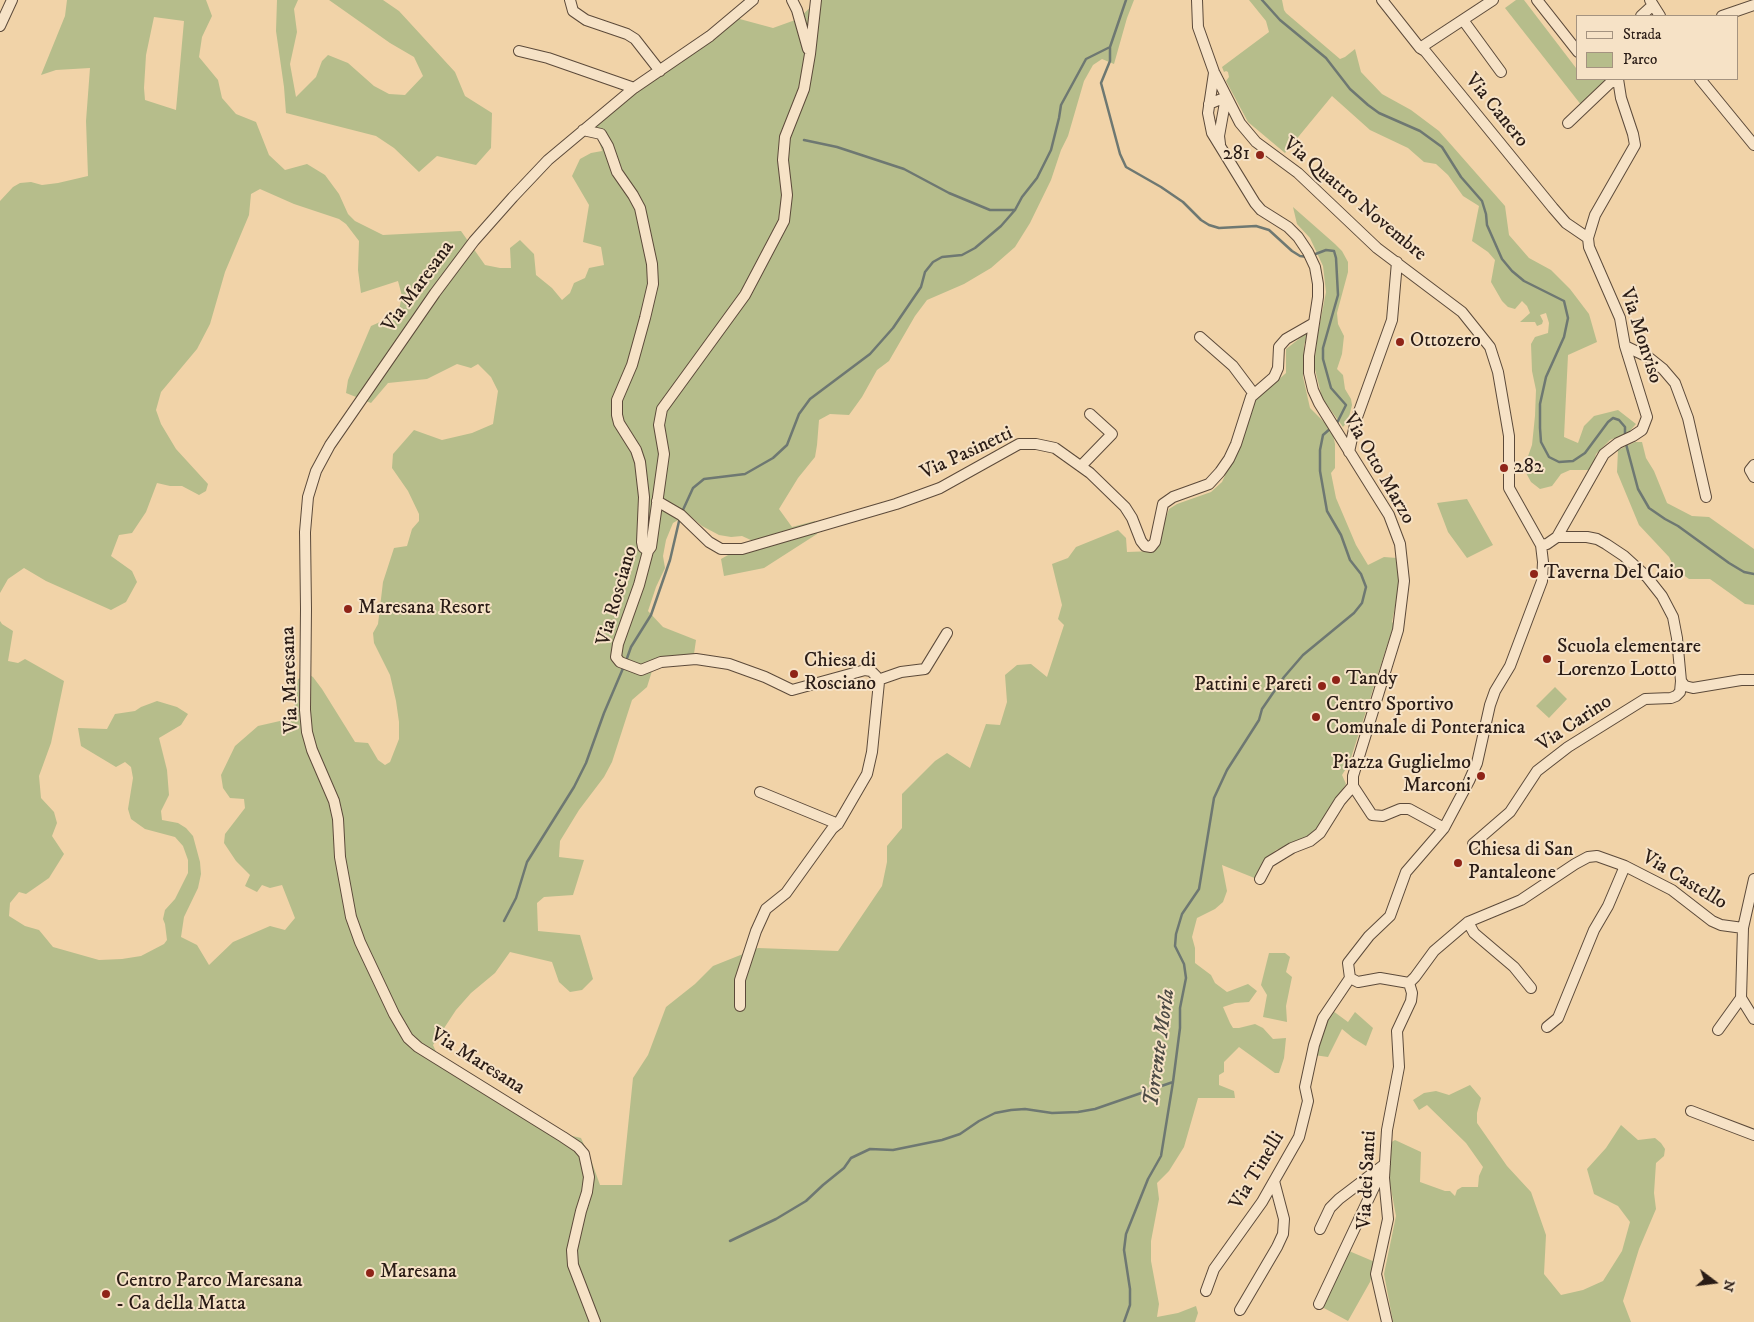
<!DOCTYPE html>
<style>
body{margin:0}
#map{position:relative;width:1754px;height:1322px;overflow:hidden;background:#f1d3a8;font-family:"IM FELL DW Pica",serif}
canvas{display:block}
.legend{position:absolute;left:1576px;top:15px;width:162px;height:65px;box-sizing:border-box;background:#f6e2c6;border:1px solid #a49380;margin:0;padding:6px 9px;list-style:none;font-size:15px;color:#2a1c16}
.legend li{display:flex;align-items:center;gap:10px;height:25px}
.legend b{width:25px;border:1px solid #a49380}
.north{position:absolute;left:1689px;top:1257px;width:50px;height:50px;-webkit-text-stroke:4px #f6e2c6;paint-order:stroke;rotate:105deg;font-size:14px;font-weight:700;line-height:20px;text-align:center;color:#2a1c16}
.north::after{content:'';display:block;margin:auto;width:18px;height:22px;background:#2a1c16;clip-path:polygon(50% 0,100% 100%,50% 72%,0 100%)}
</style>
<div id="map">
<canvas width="1754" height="1322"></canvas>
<ul class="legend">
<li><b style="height:6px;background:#f6e2c6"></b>Strada</li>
<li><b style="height:14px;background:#b6bd8b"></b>Parco</li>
</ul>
<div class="north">N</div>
</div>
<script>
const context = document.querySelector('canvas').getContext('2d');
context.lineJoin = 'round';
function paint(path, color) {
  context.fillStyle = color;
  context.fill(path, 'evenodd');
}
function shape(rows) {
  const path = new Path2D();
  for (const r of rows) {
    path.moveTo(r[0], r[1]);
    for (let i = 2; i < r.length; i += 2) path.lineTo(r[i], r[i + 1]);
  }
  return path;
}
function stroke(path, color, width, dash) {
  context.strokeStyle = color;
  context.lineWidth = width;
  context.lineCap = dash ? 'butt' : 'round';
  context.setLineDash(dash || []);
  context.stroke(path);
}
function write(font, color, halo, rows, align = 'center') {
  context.font = font + ' "IM FELL DW Pica",serif';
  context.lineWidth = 4;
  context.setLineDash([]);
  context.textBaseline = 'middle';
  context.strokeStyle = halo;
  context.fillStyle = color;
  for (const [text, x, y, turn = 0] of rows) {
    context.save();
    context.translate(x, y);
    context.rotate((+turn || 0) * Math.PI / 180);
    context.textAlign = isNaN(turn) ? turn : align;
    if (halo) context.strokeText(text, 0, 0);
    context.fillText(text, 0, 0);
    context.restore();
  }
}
paint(shape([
 [67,0,206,0,212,16,202,37,199,57,218,80,222,98,236,114,256,122,269,155,285,170,307,164,325,175,339,194,348,214,355,221,383,235,461,231,485,265,500,268,511,268,510,248,520,240,534,254,536,275,552,288,562,300,570,293,574,283,585,278,589,268,604,265,601,247,583,242,589,205,572,176,580,159,591,153,602,151,595,128,617,107,670,69,736,18,773,28,798,19,818,0,1134,0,1127,18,1114,64,1102,59,1093,65,1084,81,1068,136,1061,150,1051,180,1030,223,1015,247,991,268,964,284,927,300,915,316,889,361,877,370,862,397,849,415,830,414,819,420,817,445,815,457,798,478,779,509,792,527,815,521,817,534,764,568,724,576,721,559,753,541,742,536,731,537,719,535,702,526,688,514,673,523,666,540,663,556,665,568,656,587,648,611,663,627,696,640,694,654,652,663,652,671,647,687,632,700,612,762,604,777,579,810,560,841,559,857,584,860,573,895,544,897,537,903,538,931,580,935,593,979,582,990,570,992,559,982,552,962,510,952,495,973,471,993,456,1010,433,1045,437,1054,453,1063,478,1080,564,1134,581,1138,591,1160,600,1185,622,1185,633,1078,648,1055,666,1007,695,984,713,966,758,948,838,951,882,886,887,862,887,846,902,828,902,794,935,761,947,753,970,768,986,724,1000,725,1007,702,1005,675,1017,665,1031,664,1047,677,1064,625,1058,619,1062,605,1052,564,1068,558,1076,547,1118,530,1126,538,1127,552,1154,551,1169,509,1177,504,1211,492,1222,482,1234,456,1250,405,1286,373,1286,349,1309,331,1304,345,1303,377,1310,408,1332,430,1335,444,1335,468,1331,473,1336,498,1356,545,1368,565,1384,557,1397,558,1400,582,1392,622,1394,624,1349,764,1342,775,1346,784,1312,837,1276,850,1263,863,1257,879,1222,865,1227,891,1223,902,1215,909,1197,918,1192,937,1195,948,1195,963,1211,975,1215,983,1227,992,1248,984,1257,991,1249,1002,1235,1003,1223,1007,1230,1023,1233,1028,1239,1028,1255,1024,1263,1028,1273,1039,1286,1038,1284,1058,1279,1073,1275,1073,1239,1047,1224,1062,1224,1072,1219,1075,1219,1085,1234,1091,1235,1098,1198,1098,1184,1147,1169,1171,1157,1183,1159,1199,1151,1241,1151,1261,1159,1304,1157,1317,1178,1313,1196,1306,1198,1313,1195,1322,0,1322,0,621,2,624,13,631,8,661,18,663,25,659,64,681,51,743,39,776,41,798,54,812,57,823,52,836,64,854,49,878,26,894,19,892,10,903,9,916,25,926,39,930,53,947,99,960,122,959,141,956,164,944,167,940,165,924,163,919,165,910,175,899,188,873,188,860,183,846,175,837,145,829,131,819,128,809,133,778,131,767,125,762,116,767,81,746,78,728,107,729,115,714,135,711,141,707,157,701,177,707,188,714,181,725,159,738,167,770,169,795,161,811,162,820,178,823,186,828,193,836,200,862,201,874,198,888,184,917,181,937,197,945,209,965,233,942,270,926,285,930,295,918,282,885,270,888,262,885,257,892,245,886,250,875,236,861,224,843,225,834,245,808,244,799,230,798,223,788,221,775,235,746,258,726,293,718,298,679,308,674,313,677,322,689,355,742,368,743,378,760,385,765,390,762,399,739,399,722,396,701,390,675,374,643,373,633,378,624,383,582,394,548,407,546,412,529,419,521,419,514,408,491,392,468,393,454,414,430,442,440,472,433,493,424,498,391,491,377,478,364,471,368,457,364,427,379,388,383,371,403,346,393,348,380,371,326,398,314,402,296,398,281,361,293,358,270,359,241,346,224,339,219,294,204,260,189,251,194,249,215,225,272,210,324,197,349,161,392,156,410,161,424,176,449,208,484,206,491,199,495,182,486,170,486,157,483,146,512,132,533,119,535,111,556,132,571,137,582,126,602,111,610,46,581,24,568,8,579,0,593,0,201,13,187,20,183,31,182,42,185,58,183,88,176,86,121,90,68,56,70,41,75,65,16],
 [154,17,184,21,176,110,145,100,144,88,146,55],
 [277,0,298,0,294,9,297,32,290,64,296,97,316,77,322,61,328,55,348,63,374,86,389,94,405,95,423,76,414,57,390,43,329,0,383,0,399,11,455,72,465,96,492,113,491,148,476,165,437,156,419,172,394,148,376,136,286,113,284,87,276,31],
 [1249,0,1282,0,1284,10,1286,13,1340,59,1345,57,1355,49,1361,72,1382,94,1411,110,1439,131,1505,206,1509,235,1529,258,1551,270,1570,289,1589,314,1597,342,1568,355,1564,437,1578,443,1584,426,1594,416,1618,410,1636,424,1629,432,1610,440,1596,454,1592,470,1570,470,1561,474,1552,486,1540,489,1531,482,1525,471,1526,462,1532,445,1535,416,1536,390,1532,371,1531,344,1535,337,1548,333,1549,323,1546,313,1540,315,1543,321,1542,324,1537,326,1535,322,1520,322,1530,313,1527,306,1522,301,1515,309,1508,307,1502,301,1491,282,1495,260,1488,252,1472,241,1479,206,1463,196,1448,175,1436,164,1424,162,1408,148,1370,130,1332,96,1285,153,1248,122,1226,81,1229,77,1228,72,1226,71,1224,72,1222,67,1269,32,1266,21],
 [1516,0,1524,0,1576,68,1578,66,1578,79,1612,79,1582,106,1505,8],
 [1293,207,1335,244,1342,251,1348,262,1348,272,1337,313,1338,324,1344,336,1342,354,1337,369,1343,375,1345,389,1351,399,1352,405,1348,421,1343,427,1322,398,1314,365,1318,333,1326,292,1323,266,1310,238,1297,224],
 [1635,442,1642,442,1646,458,1654,471,1667,503,1692,516,1709,517,1754,549,1754,605,1745,604,1710,579,1689,579,1675,569,1669,557,1639,525,1617,472,1618,450],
 [1467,499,1493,545,1467,558,1448,532,1437,503],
 [1555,687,1567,699,1549,718,1536,706],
 [1269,953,1285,953,1290,957,1286,972,1292,977,1286,1006,1287,1022,1263,1017,1267,995,1261,985],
 [1333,1011,1348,1022,1355,1012,1373,1028,1366,1046,1353,1038,1342,1029,1328,1057,1314,1055,1325,1021],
 [1470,1085,1481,1098,1477,1113,1477,1123,1507,1166,1531,1192,1546,1235,1544,1274,1561,1295,1583,1290,1603,1281,1622,1251,1630,1222,1618,1206,1594,1194,1587,1169,1606,1148,1621,1125,1638,1140,1655,1138,1661,1143,1665,1149,1664,1156,1656,1163,1654,1193,1656,1209,1639,1249,1623,1301,1631,1322,1393,1322,1384,1274,1396,1216,1389,1178,1390,1143,1395,1140,1421,1152,1420,1182,1445,1191,1450,1191,1455,1196,1457,1190,1462,1187,1478,1187,1479,1176,1483,1167,1466,1143,1427,1105,1419,1110,1413,1100,1424,1093,1436,1091,1449,1095],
 [1349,1251,1375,1262,1370,1282,1348,1321,1322,1307]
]), '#b6bd8b');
stroke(shape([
 [1126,0,1110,47,1110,61,1101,83,1120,154,1126,167,1161,187,1183,202,1201,220,1209,225,1219,228,1256,226,1269,230,1292,251,1300,256,1308,257],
 [1262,0,1280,20,1326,58,1350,89,1368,105,1379,113,1420,131,1442,147,1461,177,1482,201,1486,214,1487,225,1502,259,1512,271,1524,281,1564,301,1568,318,1564,337,1546,377,1540,404,1540,428,1541,442,1549,457,1559,462,1573,461,1585,453,1608,422,1613,418,1619,420,1625,427,1625,436],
 [804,140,837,147,904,169,949,193,990,210,1015,210,1022,197,1037,178,1051,150,1059,118,1061,105,1086,59,1110,47],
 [1313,255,1326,250,1334,251,1336,258,1338,295,1323,348,1323,359,1331,388,1346,405,1336,425],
 [1626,444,1638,489,1649,508,1665,519,1678,526,1729,563,1744,572,1754,574],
 [682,512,693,488,704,479,745,474,773,458,787,445,799,414,810,399,870,354,893,328,921,287,925,272,933,262,942,257,962,255,975,248,1001,226,1015,210],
 [626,661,631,647,651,615,670,560,680,517],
 [504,921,516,898,527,862,574,787,586,763,604,713,624,666],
 [730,1241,776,1219,806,1201,823,1185,844,1168,851,1158,870,1149,893,1150,942,1140,960,1134,979,1121,995,1113,1011,1110,1025,1109,1052,1113,1078,1112,1095,1109,1173,1082],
 [1124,1322,1130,1305,1130,1289,1124,1250,1126,1234,1148,1179,1161,1156,1173,1082,1180,1028,1180,1008,1186,978,1184,964,1175,946,1176,934,1182,914,1199,889,1214,798,1227,770,1259,720,1262,709,1284,677,1303,655,1354,613,1362,603,1366,587,1361,574,1350,560,1341,535,1327,511,1320,471,1320,450,1323,435,1331,428]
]), '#6e7872', 2.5);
const minor = shape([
 [570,0,573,11,586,20,627,34,635,39,660,71],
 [792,0,797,10,808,49],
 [1197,0,1198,27,1214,72,1240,123,1256,142,1298,173,1377,248,1462,312,1490,347,1498,372,1509,436,1509,488,1541,545,1543,562,1542,581,1510,666,1495,691,1490,705,1477,763,1469,781,1444,828,1406,872,1390,916,1369,936,1348,963,1350,978],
 [1382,0,1420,48,1425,51,1553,208,1566,223,1588,238],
 [1537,0,1578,52],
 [1650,0,1660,16],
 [1641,16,1653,5],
 [1722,16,1754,5],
 [1463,20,1501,72],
 [0,26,12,0],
 [1420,48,1493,0],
 [519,51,548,58,634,88],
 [1214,73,1208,113,1212,133,1255,203,1261,210,1288,227,1298,237,1308,252,1315,267,1318,284,1318,297,1309,356,1309,373,1313,390,1319,403,1389,515,1400,544,1404,581,1398,630,1353,776,1353,786,1372,815,1383,816,1400,809,1409,809,1444,828],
 [1700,79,1754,145],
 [1209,104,1226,97,1219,136,1220,144],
 [1568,123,1610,83,1618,80],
 [583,130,601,134,608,146,617,172,633,195,640,208,652,264,653,284,645,318,632,365,617,400,617,415,619,423,636,450,640,462,644,497,642,542,643,547,648,551],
 [1200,337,1233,366,1254,394],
 [1625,346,1648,357,1663,369,1675,383,1688,418,1706,497],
 [1349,452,1356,420,1392,320,1397,262],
 [1754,465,1750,470,1754,477],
 [1081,466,1112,434,1090,414],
 [657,501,681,515,709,542,721,549,742,549,896,504,940,488,1019,444,1036,444,1055,448,1090,473,1125,507,1132,518,1141,541,1145,546,1151,547,1155,542,1163,504,1173,497,1209,484,1220,472,1229,459,1236,444,1251,397,1274,377,1278,368,1279,347,1286,339,1314,323],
 [1541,545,1547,544,1557,537,1604,454,1618,443,1633,436,1642,430,1647,417,1625,346,1620,318,1589,247,1588,238,1595,215,1635,145,1633,134,1621,98,1618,79],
 [878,680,901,672,925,669,947,633],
 [1681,681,1685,686,1693,688,1741,680,1754,680],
 [760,792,838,824],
 [1473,844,1510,812,1537,771,1568,747,1645,699,1671,698,1676,696,1680,692,1681,681,1677,638,1673,617,1662,596,1647,577,1624,556,1606,544,1597,539,1587,537,1557,537],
 [1260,879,1269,862,1292,848,1310,841,1320,833,1340,801,1353,786],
 [1468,922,1474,933,1514,967,1531,988],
 [1743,928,1754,879],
 [1350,978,1358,982,1380,978,1409,983,1415,977,1434,951,1468,922,1521,900,1575,864,1588,857,1597,856,1625,866,1672,890,1712,921,1721,925,1743,928,1741,998,1754,1019],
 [740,1006,740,980,756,931,766,909,786,893,832,829,838,824,867,774,872,752,879,682,876,676,871,671,865,670,792,690,765,677,729,664,696,659,661,662,641,670,620,662,616,657,618,644,639,585,648,551,651,547,664,454,659,425,662,409,745,295,784,221,787,195,783,160,785,137,804,89,810,54,816,0],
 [1547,1027,1558,1018,1594,930,1608,906,1625,866],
 [1718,1030,1741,998],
 [1691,1111,1754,1135],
 [1320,1229,1330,1208,1339,1199,1385,1164],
 [1206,1291,1214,1269,1262,1202,1299,1137,1308,1101,1305,1087,1314,1045,1323,1018,1350,978],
 [1319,1304,1377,1181,1384,1178],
 [1240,1310,1277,1247,1283,1234,1284,1219,1274,1181],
 [595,1322,573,1265,572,1250,581,1211,587,1192,589,1177,584,1154,578,1147,563,1137,418,1047,408,1038,394,1014,360,942,351,917,340,857,338,819,334,801,312,750,307,732,305,710,306,609,305,532,308,497,316,471,330,445,435,293,474,241,513,197,548,160,634,88,710,36,753,0],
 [1387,1322,1376,1274,1388,1219,1384,1178,1387,1130,1399,1067,1397,1031,1411,1001,1412,993,1409,983]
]);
stroke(minor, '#5c4a3a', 12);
stroke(minor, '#f6e2c6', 10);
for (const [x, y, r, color] of [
 [1260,155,5,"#8f2418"],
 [1400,342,5,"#8f2418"],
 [1504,468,5,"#8f2418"],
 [1534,574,5,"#8f2418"],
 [348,609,5,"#8f2418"],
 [1547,659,5,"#8f2418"],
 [794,674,5,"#8f2418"],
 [1336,680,5,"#8f2418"],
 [1322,686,5,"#8f2418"],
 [1316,717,5,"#8f2418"],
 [1481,776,5,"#8f2418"],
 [1458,863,5,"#8f2418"],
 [370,1273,5,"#8f2418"],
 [106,1294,5,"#8f2418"]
]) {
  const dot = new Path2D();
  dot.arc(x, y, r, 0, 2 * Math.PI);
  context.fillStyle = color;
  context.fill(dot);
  stroke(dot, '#f6e2c6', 2);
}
write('20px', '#2a1c16', '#f6e2c6', [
 ["Via Canero",1496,111,51],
 ["Via Quattro Novembre",1354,200,40],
 ["Via Maresana",419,287,-54],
 ["Via Monviso",1640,336,72],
 ["Via Pasinetti",967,454,-25],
 ["Via Otto Marzo",1378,469,60],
 ["Via Rosciano",618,596,-74],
 ["Via Maresana",291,680,-92],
 ["Via Carino",1575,724,-34],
 ["Via Castello",1684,881,31],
 ["Via Maresana",477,1062,32],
 ["Via Tinelli",1258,1171,-59],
 ["Via dei Santi",1368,1180,-87]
]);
write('20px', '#2a1c16', '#f6e2c6', [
 ["281",1250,155,"right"],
 ["Ottozero",1410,342],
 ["282",1514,468],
 ["Taverna Del Caio",1544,574],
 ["Maresana Resort",358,609],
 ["Scuola elementare",1557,648],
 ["Lorenzo Lotto",1557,671],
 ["Chiesa di",804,662],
 ["Rosciano",804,685],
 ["Tandy",1346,680],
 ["Pattini e Pareti",1312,686,"right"],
 ["Centro Sportivo",1326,706],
 ["Comunale di Ponteranica",1326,729],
 ["Piazza Guglielmo",1471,764,"right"],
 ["Marconi",1471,787,"right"],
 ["Chiesa di San",1468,851],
 ["Pantaleone",1468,874],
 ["Maresana",380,1273],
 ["Centro Parco Maresana",116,1282],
 ["- Ca della Matta",116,1305]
], 'left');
write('italic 21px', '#4c4a44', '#f6e2c6', [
 ["Torrente Morla",1161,1048,-82]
]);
</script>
